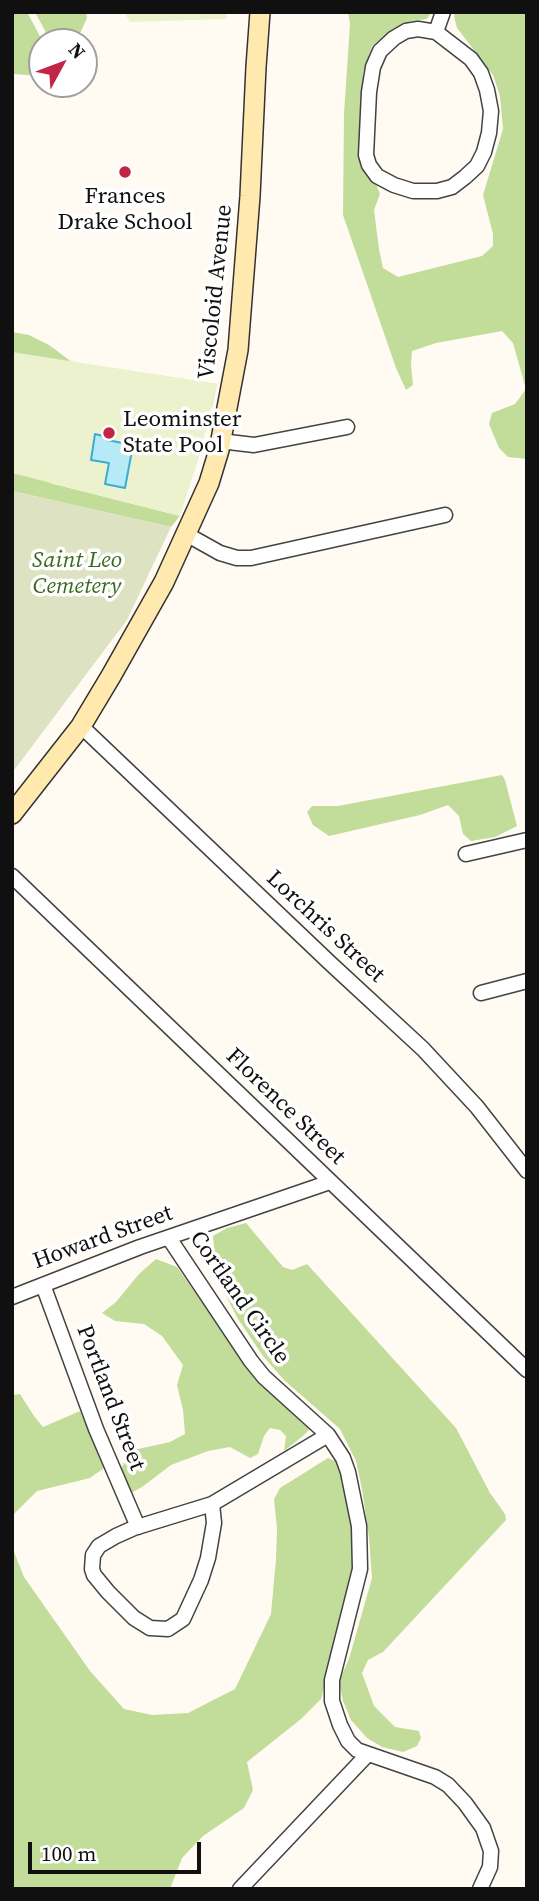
<!DOCTYPE html>
<style>
body{margin:0}
#map{position:relative;width:539px;height:1901px;overflow:hidden;background:#fffbf3;font-family:"Source Serif 4",serif}
canvas{display:block}
.frame{position:absolute;inset:0;border:14px solid #101010;pointer-events:none}
.north{position:absolute;left:28px;top:28px;width:70px;height:70px;box-sizing:border-box;background:#fff;border:2px solid #9f9f9f;border-radius:50%;rotate:49deg;font-size:19px;font-weight:700;line-height:28px;text-align:center;color:#101010}
.north::after{content:'';display:block;margin:auto;width:24px;height:32px;background:#c32546;clip-path:polygon(50% 0,100% 100%,50% 72%,0 100%)}
.scale{position:absolute;left:28px;top:1842px;width:173px;height:32px;box-sizing:border-box;border:4px solid #101010;border-top:0;padding-left:9px;font-size:21px;line-height:24px;white-space:nowrap;color:#101010;-webkit-text-stroke:5px #fff;paint-order:stroke}
</style>
<div id="map">
<canvas width="539" height="1901"></canvas>
<div class="frame"></div>
<div class="north">N</div>
<div class="scale">100 m</div>
</div>
<script>
const context = document.querySelector('canvas').getContext('2d');
context.lineJoin = 'round';
function paint(path, color) {
  context.fillStyle = color;
  context.fill(path, 'evenodd');
}
function shape(rows) {
  const path = new Path2D();
  for (const r of rows) {
    path.moveTo(r[0], r[1]);
    for (let i = 2; i < r.length; i += 2) path.lineTo(r[i], r[i + 1]);
  }
  return path;
}
function stroke(path, color, width, dash) {
  context.strokeStyle = color;
  context.lineWidth = width;
  context.lineCap = dash ? 'butt' : 'round';
  context.setLineDash(dash || []);
  context.stroke(path);
}
function write(font, color, halo, rows, align = 'center') {
  context.font = font + ' "Source Serif 4",serif';
  context.lineWidth = 7;
  context.setLineDash([]);
  context.textBaseline = 'middle';
  context.strokeStyle = halo;
  context.fillStyle = color;
  for (const [text, x, y, turn = 0] of rows) {
    context.save();
    context.translate(x, y);
    context.rotate((+turn || 0) * Math.PI / 180);
    context.textAlign = isNaN(turn) ? turn : align;
    if (halo) context.strokeText(text, 0, 0);
    context.fillText(text, 0, 0);
    context.restore();
  }
}
paint(shape([
 [12,12,27,12,43,42,42,76,12,74],
 [35,12,86,12,87,18,76,42,51,42],
 [348,12,431,12,427,19,411,21,394,28,372,46,363,72,365,161,366,172,376,184,380,194,374,210,379,249,383,268,398,277,482,256,493,246,493,234,483,195,503,129,500,96,493,75,457,28,454,16,455,12,527,12,527,459,508,457,499,448,489,424,492,413,515,404,526,389,513,343,502,331,436,343,412,351,411,364,413,385,406,390,396,368,343,215,344,113,350,24],
 [12,332,29,335,49,345,72,362,217,384,212,407,50,483,180,516,171,527,12,491],
 [502,775,505,780,517,826,495,837,471,841,463,834,459,816,448,805,420,815,329,836,313,825,307,812,312,806,338,806],
 [246,1223,283,1267,292,1270,307,1264,456,1428,490,1493,505,1514,506,1520,383,1652,368,1660,362,1673,374,1706,395,1727,419,1731,421,1738,417,1746,403,1752,382,1747,367,1738,351,1720,343,1701,339,1681,349,1659,372,1578,369,1538,362,1489,356,1461,340,1429,284,1380,263,1356,238,1319,217,1279,213,1236,227,1228],
 [156,1259,177,1267,251,1371,310,1424,309,1430,303,1436,284,1451,286,1436,280,1430,270,1428,264,1436,258,1454,250,1458,230,1447,208,1451,171,1465,142,1487,131,1493,120,1472,129,1451,170,1442,185,1434,183,1410,177,1385,183,1365,162,1336,144,1324,115,1321,102,1313,116,1302,139,1274],
 [20,1394,34,1416,43,1427,80,1411,104,1468,90,1478,37,1491,12,1516,12,1395],
 [328,1458,337,1462,342,1473,355,1533,354,1562,347,1599,321,1699,301,1719,247,1762,253,1790,244,1808,203,1836,182,1858,170,1889,12,1889,12,1547,24,1577,90,1671,124,1709,152,1715,188,1713,235,1689,271,1614,276,1559,277,1529,274,1499,280,1488]
]), '#c2dc9a');
paint(shape([
 [12,491,171,527,127,620,12,773]
]), '#dde2c2');
paint(shape([
 [124,12,227,12,226,19,130,22],
 [12,352,217,384,199,457,180,516,12,473]
]), '#ebf2cd');
const water = shape([
 [95,434,107,437,107,440,133,445,125,488,105,484,109,463,91,460,95,434]
]);
paint(water, '#b6eaf7');
stroke(water, '#3cadd0', 2);
const minor = shape([
 [418,29,436,32,471,59,481,73,487,90,491,111,489,133,484,152,477,166,465,177,452,187,437,191,413,191,394,185,377,176,369,165,366,155,369,92,373,67,380,51,394,38,406,31,418,29],
 [436,32,443,12],
 [220,441,254,445,347,427],
 [186,534,220,553,237,558,251,558,445,515],
 [81,726,330,963,423,1049,477,1107,527,1171],
 [466,854,527,840],
 [12,876,527,1370],
 [481,993,527,981],
 [169,1238,251,1361,264,1377,328,1435,343,1458,348,1472,359,1526,360,1569,332,1680,332,1701,340,1725,348,1741,357,1750,435,1777,448,1785,465,1803,483,1828,491,1851,490,1867,480,1889],
 [43,1285,96,1429,138,1527],
 [12,1297,140,1247,330,1182],
 [212,1504,134,1528,116,1536,99,1546,93,1555,92,1569,94,1575,108,1592,134,1618,150,1628,168,1629,183,1619,201,1580,208,1558,214,1523,212,1504,328,1435],
 [240,1889,368,1754]
]);
const secondary = shape([
 [12,814,81,726,111,676,164,582,209,483,219,450,238,350,250,196,256,67,260,12]
]);
stroke(minor, '#434343', 17);
stroke(secondary, '#323232', 22);
stroke(minor, '#fff', 14);
stroke(secondary, '#ffe9ae', 19);
for (const [x, y, r, color] of [
 [125,172,7,"#c32546"],
 [109,433,7,"#c32546"]
]) {
  const dot = new Path2D();
  dot.arc(x, y, r, 0, 2 * Math.PI);
  context.fillStyle = color;
  context.fill(dot);
  stroke(dot, '#fff', 2.5);
}
write('23px', '#101010', '#fff', [
 ["Frances",125,197],
 ["Drake School",125,223],
 ["Leominster",123,420,"left"],
 ["State Pool",123,446,"left"]
]);
write('23px', '#101010', '#fff', [
 ["Viscoloid Avenue",216,292,-84],
 ["Lorchris Street",325,927,43],
 ["Florence Street",285,1107,44],
 ["Howard Street",103,1238,-20],
 ["Cortland Circle",239,1298,55],
 ["Portland Street",110,1398,69]
]);
write('italic 23px', '#3a6a1e', '#fff', [
 ["Saint Leo",77,561],
 ["Cemetery",77,587]
]);
</script>
